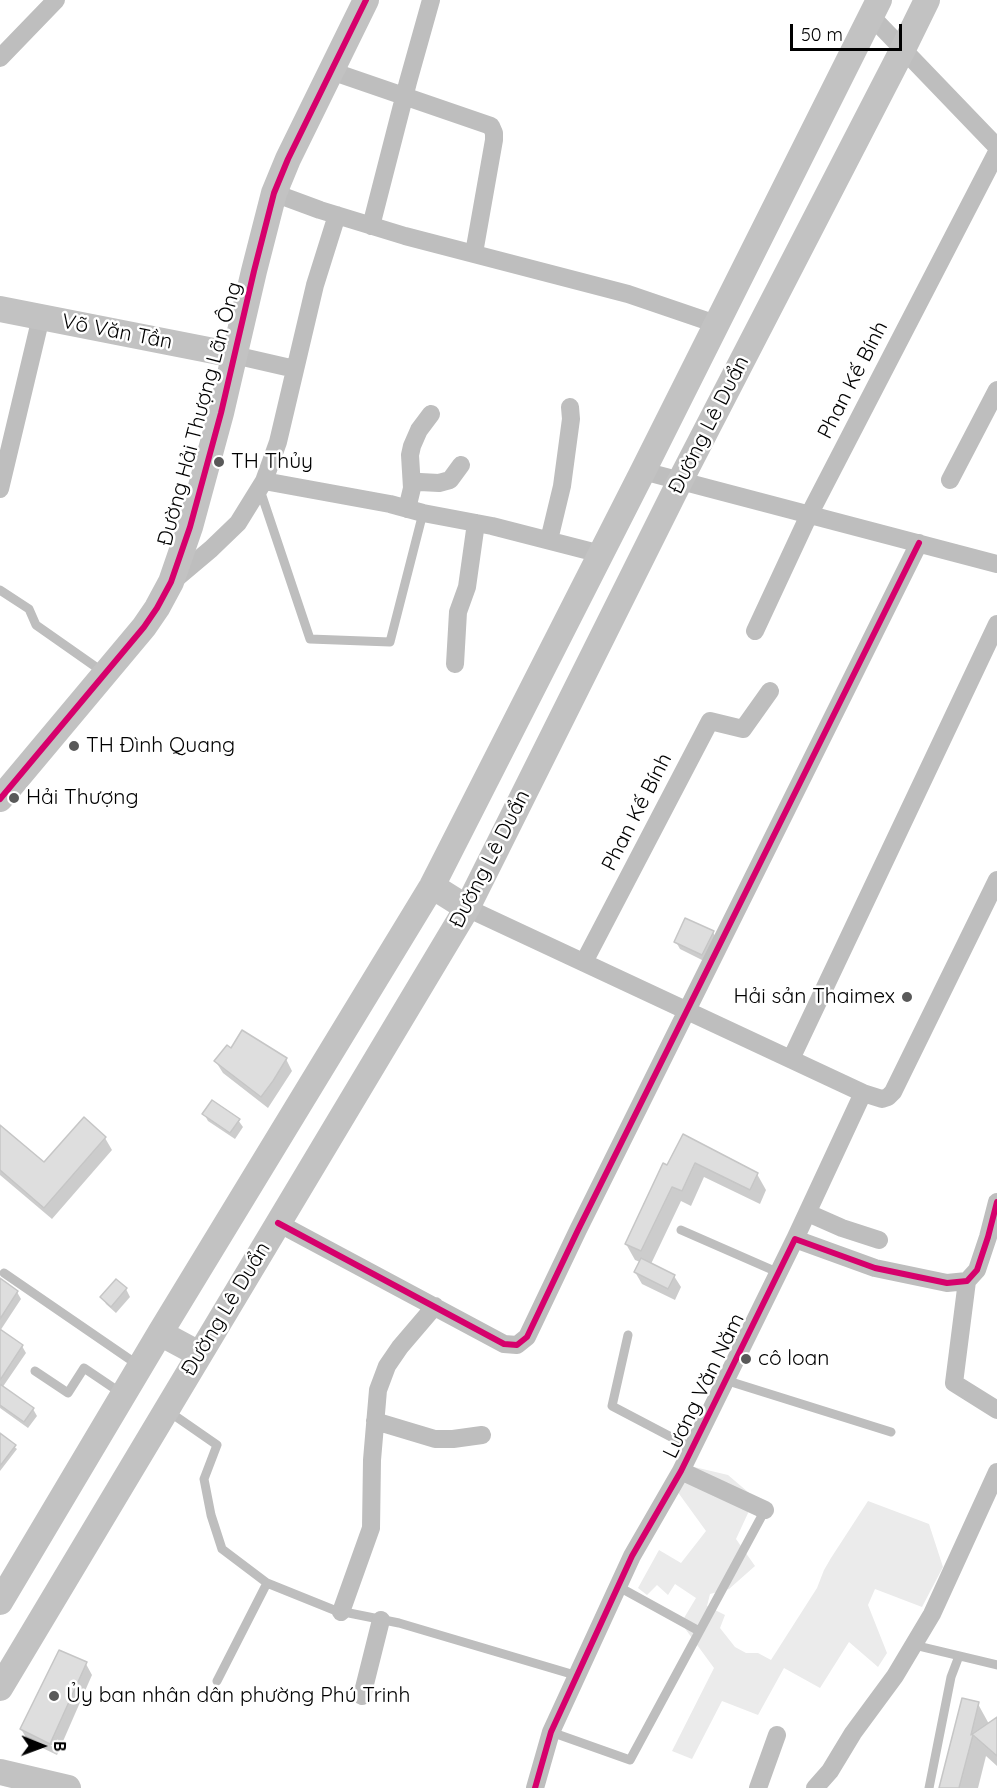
<!DOCTYPE html>
<meta charset="utf-8">
<style>
body{margin:0}
#map{position:relative;width:997px;height:1788px;overflow:hidden;background:#fff;font-family:Quicksand,sans-serif}
canvas{display:block}
.north{position:absolute;left:12px;top:1716px;width:60px;height:60px;-webkit-text-stroke:4px #fff;paint-order:stroke;rotate:91deg;font-size:16px;font-weight:700;line-height:24px;text-align:center;color:#000}
.north::after{content:'';display:block;margin:auto;width:21px;height:27px;background:#000;clip-path:polygon(50% 0,100% 100%,50% 72%,0 100%)}
.scale{position:absolute;left:790px;top:24px;width:112px;height:27px;box-sizing:border-box;border:3px solid #000;border-top:0;padding-left:8px;font-size:18px;line-height:21px;white-space:nowrap;color:#000;-webkit-text-stroke:4px #fff;paint-order:stroke}
</style>
<div id="map">
<canvas width="997" height="1788"></canvas>
<div class="north">B</div>
<div class="scale">50 m</div>
</div>
<script>
const context = document.querySelector('canvas').getContext('2d');
context.lineJoin = 'round';
function paint(path, color) {
  context.fillStyle = color;
  context.fill(path, 'evenodd');
}
function shape(rows) {
  const path = new Path2D();
  for (const r of rows) {
    path.moveTo(r[0], r[1]);
    for (let i = 2; i < r.length; i += 2) path.lineTo(r[i], r[i + 1]);
  }
  return path;
}
function stroke(path, color, width, dash) {
  context.strokeStyle = color;
  context.lineWidth = width;
  context.lineCap = dash ? 'butt' : 'round';
  context.setLineDash(dash || []);
  context.stroke(path);
}
function write(font, color, halo, rows, align = 'center') {
  context.font = font + ' Quicksand,sans-serif';
  context.lineWidth = 5;
  context.setLineDash([]);
  context.textBaseline = 'middle';
  context.strokeStyle = halo;
  context.fillStyle = color;
  for (const [text, x, y, turn = 0] of rows) {
    context.save();
    context.translate(x, y);
    context.rotate((+turn || 0) * Math.PI / 180);
    context.textAlign = isNaN(turn) ? turn : align;
    if (halo) context.strokeText(text, 0, 0);
    context.fillText(text, 0, 0);
    context.restore();
  }
}
paint(shape([
 [690,1466,728,1475,755,1498,736,1539,755,1566,729,1589,710,1594,707,1606,725,1615,720,1628,735,1647,746,1653,758,1653,771,1660,817,1588,824,1570,831,1558,868,1501,929,1524,943,1567,922,1607,875,1589,868,1605,887,1653,878,1667,849,1642,820,1688,784,1668,758,1715,722,1701,692,1759,672,1751,714,1668,681,1623,696,1598,675,1584,668,1595,657,1585,647,1595,638,1588,659,1550,681,1563,706,1531,677,1491]
]), '#ebebeb');
paint(shape([
 [713,932,717,940,706,962,680,949,676,942],
 [231,1050,286,1059,292,1071,268,1108,223,1073,216,1062],
 [204,1114,238,1120,243,1127,235,1139,208,1121],
 [0,1127,44,1164,105,1138,112,1150,52,1219,0,1175],
 [684,1136,757,1174,766,1190,760,1204,704,1177,691,1206,681,1201,651,1264,674,1276,681,1287,675,1300,642,1284,635,1272,640,1262,635,1260,626,1244],
 [0,1279,17,1292,21,1299,0,1331],
 [116,1281,126,1289,130,1297,116,1313,106,1304,102,1297],
 [0,1331,22,1346,26,1353,2,1388,33,1409,37,1416,28,1428,0,1408],
 [0,1435,17,1449,0,1471],
 [86,1664,92,1675,57,1755,28,1741,21,1729],
 [978,1704,989,1724,997,1718,997,1766,986,1756,978,1788,941,1788]
]), '#0003');
const building = shape([
 [685,918,714,931,702,955,674,942,685,918],
 [242,1030,287,1058,273,1081,261,1097,214,1061,227,1045,231,1048,242,1030],
 [212,1100,240,1119,230,1133,202,1114,212,1100],
 [84,1117,106,1137,44,1208,0,1170,0,1125,44,1162,84,1117],
 [683,1134,758,1173,750,1190,695,1163,682,1191,672,1187,641,1251,625,1244,663,1163,667,1165,683,1134],
 [641,1258,675,1275,668,1289,634,1272,641,1258],
 [0,1278,18,1291,0,1319,0,1278],
 [116,1279,127,1288,111,1307,100,1297,116,1279],
 [0,1329,23,1345,0,1380,0,1329],
 [0,1384,34,1408,24,1422,0,1405,0,1384],
 [0,1433,16,1445,0,1466,0,1433],
 [59,1650,87,1662,50,1744,20,1729,59,1650],
 [962,1698,979,1702,971,1735,997,1717,997,1756,973,1735,959,1788,939,1788,962,1698]
]);
paint(building, '#dedede');
stroke(building, '#c6c6c6', 1.5);
stroke(shape([
 [260,490,310,639,390,642,423,513],
 [0,590,29,609,36,625,103,672],
 [681,1230,777,1272],
 [4,1273,138,1365],
 [628,1335,612,1406,692,1448],
 [35,1371,68,1393,84,1368,121,1393],
 [725,1380,891,1432],
 [168,1411,217,1445,204,1479,211,1515,222,1549,267,1583,334,1610,399,1623,578,1676],
 [619,1587,699,1631],
 [914,1645,997,1665],
 [217,1681,267,1583],
 [551,1732,630,1760,765,1510],
 [929,1788,951,1677,959,1656]
]), '#bebebe', 9);
stroke(shape([
 [871,16,997,147],
 [0,58,56,0],
 [331,71,491,126,494,133,494,140,474,253],
 [274,193,320,210,405,236,628,294,716,324],
 [371,226,408,82,431,0],
 [234,355,295,369],
 [643,471,997,564],
 [950,480,997,390],
 [264,481,390,504,423,513,492,526,601,554],
 [412,484,420,482,439,483,450,480,461,465],
 [0,489,41,317],
 [407,509,412,488,410,455,412,446,419,430,431,414],
 [549,540,562,486,571,419,570,407],
 [173,581,211,549,238,523,264,481,278,442,315,285,337,215],
 [755,631,809,515,997,152],
 [455,664,458,612,467,587,476,523],
 [467,908,863,1093,882,1099,888,1097,893,1092,997,880],
 [584,962,710,721,743,729,770,691],
 [791,1059,997,624],
 [808,1213,842,1228,879,1240],
 [278,1223,504,1344,517,1345,527,1337,578,1230,919,543],
 [795,1239,863,1093],
 [967,1281,954,1383,997,1410],
 [375,1421,435,1439,453,1439,482,1435],
 [681,1471,765,1510],
 [341,1612,371,1528,372,1460,378,1390,387,1366,400,1347,435,1306],
 [362,1696,381,1620],
 [535,1788,551,1732,632,1556,681,1471,795,1239,875,1268,947,1283,967,1281,977,1270,988,1237,997,1202],
 [758,1788,777,1735],
 [815,1788,830,1771,853,1733,895,1676,932,1614,997,1472]
]), '#bebebe', 18);
stroke(shape([
 [0,309,234,355],
 [0,799,144,627,157,608,171,582,190,527,221,413,254,271,274,193,288,159,366,0],
 [432,886,467,908],
 [160,1333,199,1354],
 [0,1602,160,1333,432,886,643,471,879,0],
 [0,1688,467,908,680,481,903,49,927,0],
 [0,1772,68,1788]
]), '#c2c2c2', 26);
stroke(shape([
 [0,799,144,627,157,608,171,582,190,527,221,413,254,271,274,193,288,159,366,0],
 [278,1223,504,1344,517,1345,527,1337,578,1230,919,543],
 [535,1788,551,1732,632,1556,681,1471,795,1239,875,1268,947,1283,967,1281,977,1270,988,1237,997,1202]
]), '#d6006c', 6);
for (const [x, y, r, color] of [
 [219,462,6,"#595959"],
 [74,746,6,"#595959"],
 [14,798,6,"#595959"],
 [907,997,6,"#595959"],
 [746,1359,6,"#595959"],
 [54,1696,6,"#595959"]
]) {
  const dot = new Path2D();
  dot.arc(x, y, r, 0, 2 * Math.PI);
  context.fillStyle = color;
  context.fill(dot);
  stroke(dot, '#fff', 2);
}
write('21px', '#000', '#fff', [
 ["Võ Văn Tần",117,332,11],
 ["Phan Kế Bính",853,380,-63],
 ["Đường Hải Thượng Lãn Ông",200,414,-75],
 ["Đường Lê Duẩn",709,425,-63],
 ["Phan Kế Bính",637,812,-63],
 ["Đường Lê Duẩn",490,859,-63],
 ["Đường Lê Duẩn",226,1309,-59],
 ["Lương Văn Năm",704,1386,-64]
]);
write('21px', '#000', '#fff', [
 ["TH Thủy",231,462],
 ["TH Đình Quang",86,746],
 ["Hải Thượng",26,798],
 ["Hải sản Thaimex",895,997,"right"],
 ["cô loan",758,1359],
 ["Ủy ban nhân dân phường Phú Trinh",66,1696]
], 'left');
</script>
